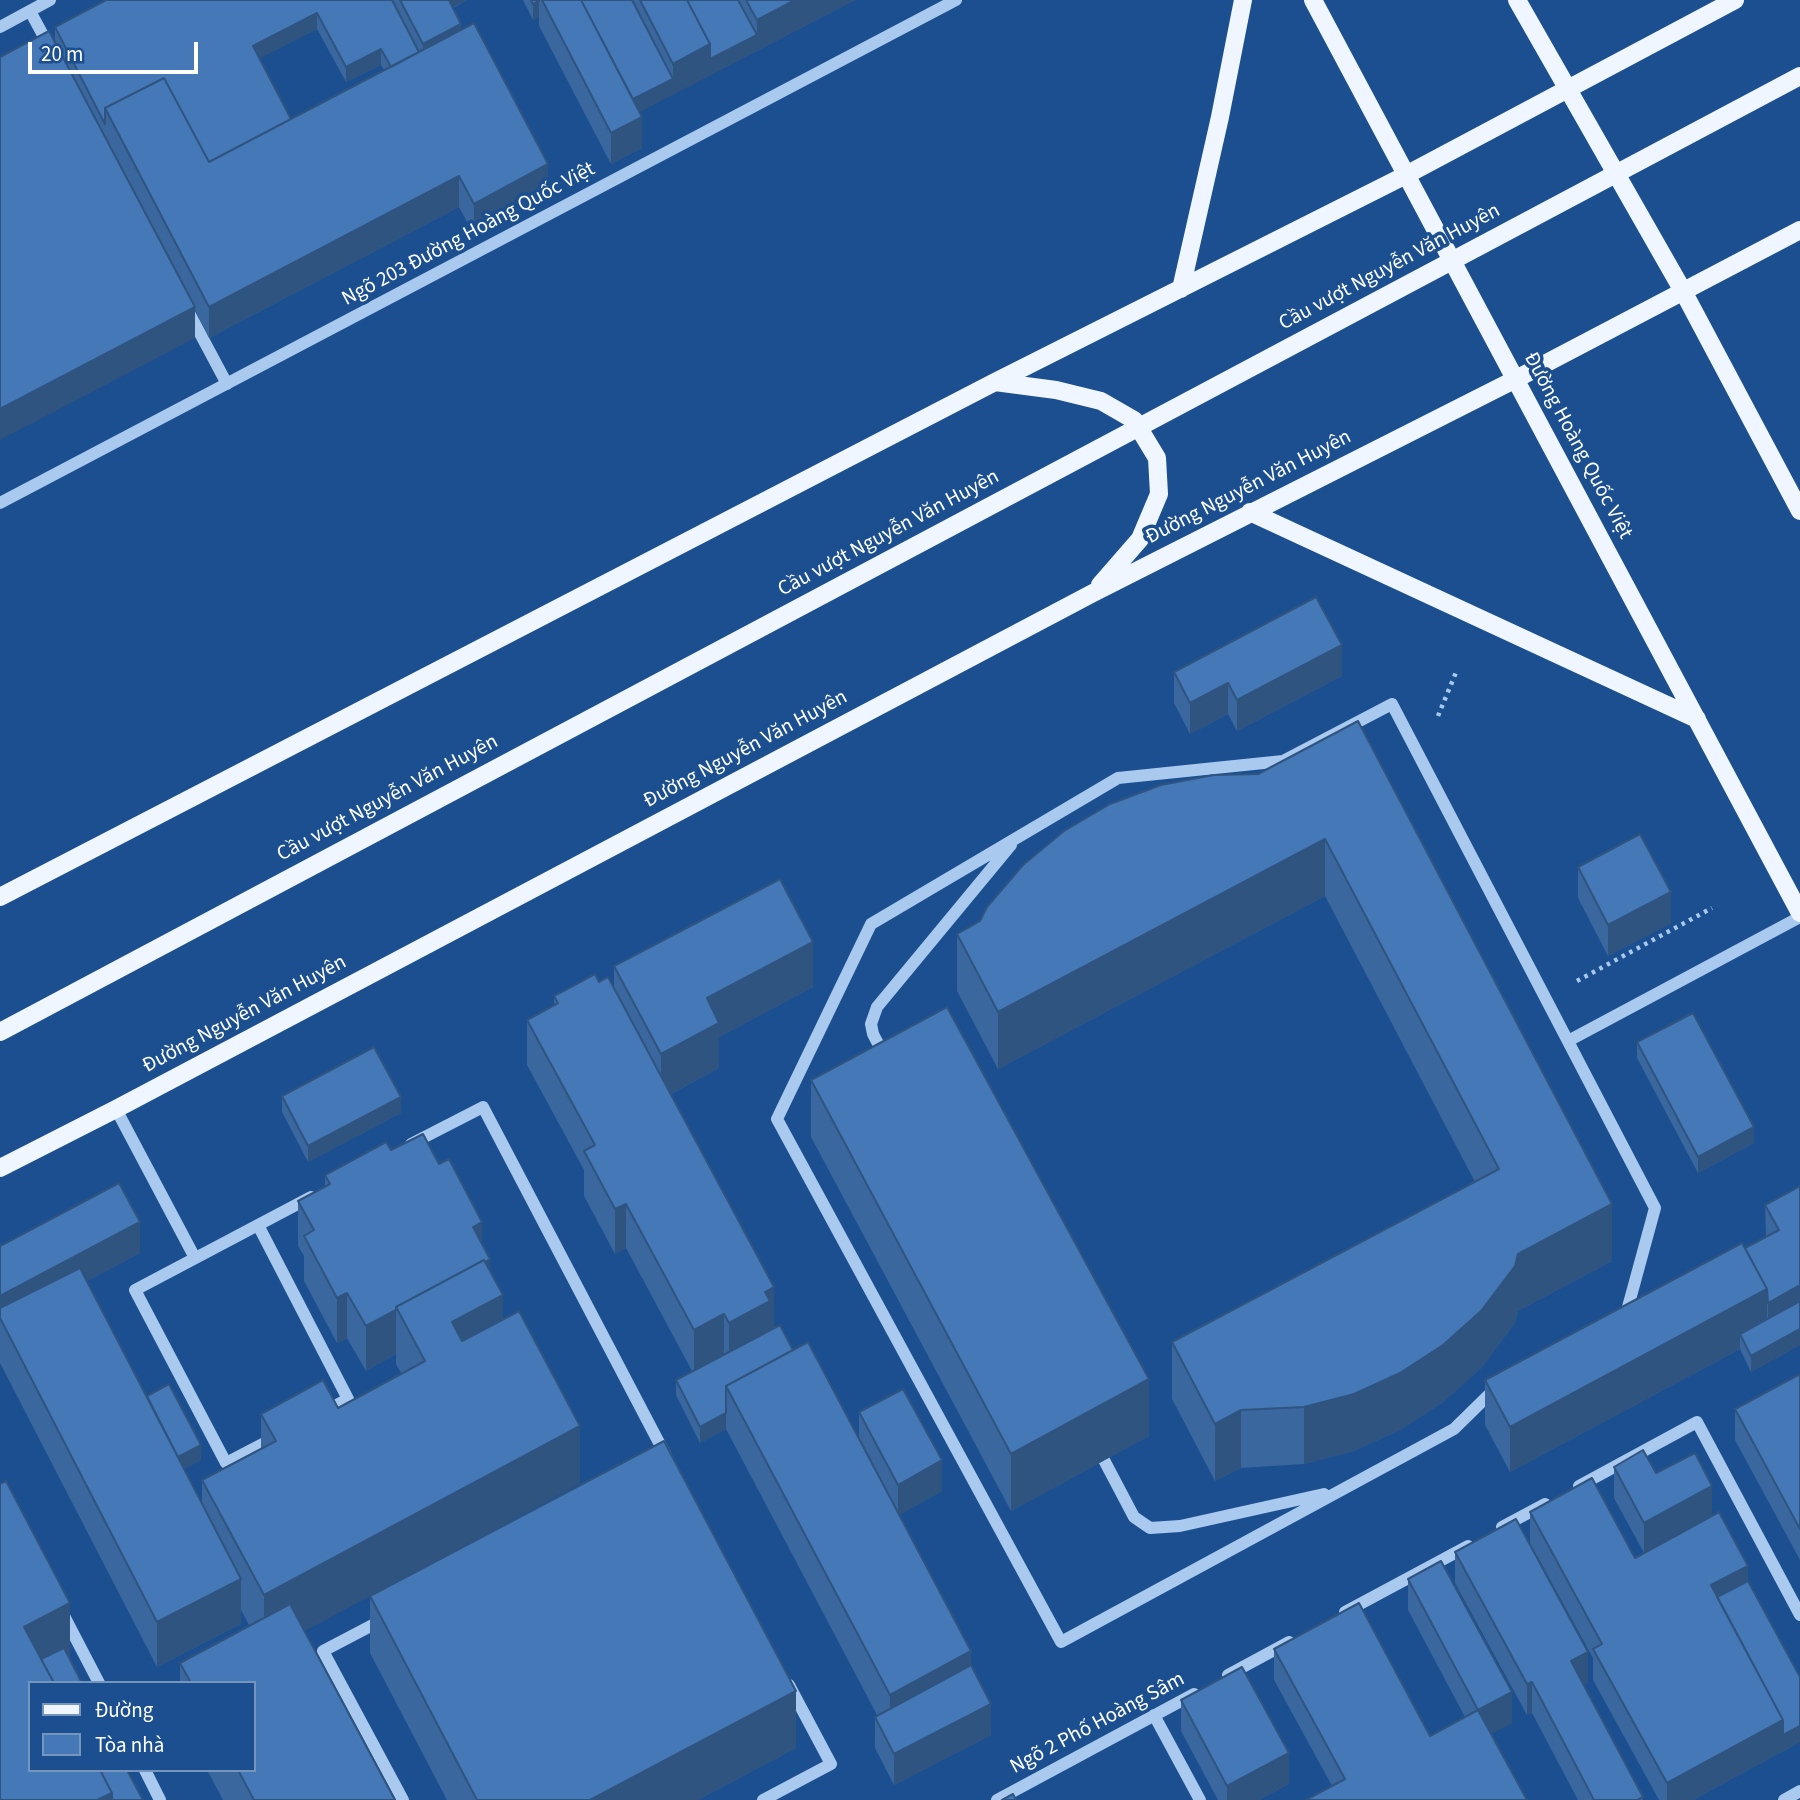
<!DOCTYPE html>
<meta charset="utf-8">
<style>
body{margin:0}
#map{position:relative;width:1800px;height:1800px;overflow:hidden;background:#1b4f8f;font-family:"Source Sans 3",sans-serif}
canvas{display:block}
.legend{position:absolute;left:28px;top:1681px;width:228px;height:91px;box-sizing:border-box;background:#1b4f8f;border:2px solid #7695bc;margin:0;padding:9px 12px;list-style:none;font-size:21px;color:#fff}
.legend li{display:flex;align-items:center;gap:14px;height:35px}
.legend b{width:35px;border:2px solid #7695bc}
.scale{position:absolute;left:28px;top:42px;width:170px;height:32px;box-sizing:border-box;border:4px solid #fff;border-top:0;padding-left:9px;font-size:21px;line-height:24px;white-space:nowrap;color:#fff;-webkit-text-stroke:5px #1b4f8f;paint-order:stroke}
</style>
<div id="map">
<canvas width="1800" height="1800"></canvas>
<ul class="legend">
<li><b style="height:9px;background:#f0f6ff"></b>Đường</li>
<li><b style="height:19px;background:#4478b7"></b>Tòa nhà</li>
</ul>
<div class="scale">20 m</div>
</div>
<script>
const context = document.querySelector('canvas').getContext('2d');
context.lineJoin = 'round';
function shape(rows) {
  const path = new Path2D();
  for (const r of rows) {
    path.moveTo(r[0], r[1]);
    for (let i = 2; i < r.length; i += 2) path.lineTo(r[i], r[i + 1]);
  }
  return path;
}
function stroke(path, color, width, dash) {
  context.strokeStyle = color;
  context.lineWidth = width;
  context.lineCap = dash ? 'butt' : 'round';
  context.setLineDash(dash || []);
  context.stroke(path);
}
function paint(path, color) {
  context.fillStyle = color;
  context.fill(path, 'evenodd');
}
function write(font, color, halo, rows, align = 'center') {
  context.font = font + ' "Source Sans 3",sans-serif';
  context.lineWidth = 7;
  context.setLineDash([]);
  context.textBaseline = 'middle';
  context.strokeStyle = halo;
  context.fillStyle = color;
  for (const [text, x, y, turn = 0] of rows) {
    context.save();
    context.translate(x, y);
    context.rotate((+turn || 0) * Math.PI / 180);
    context.textAlign = isNaN(turn) ? turn : align;
    if (halo) context.strokeText(text, 0, 0);
    context.fillText(text, 0, 0);
    context.restore();
  }
}
stroke(shape([
 [1438,716,1457,670],
 [1577,981,1712,908]
]), '#a9c9ee', 4.5, [3.5, 5]);
stroke(shape([
 [30,11,50,48],
 [0,27,50,0],
 [187,309,227,384],
 [0,503,956,0],
 [1392,704,1655,1208,1625,1318,1506,1378,1454,1429,1061,1642,777,1119,871,924,1118,778,1283,761,1392,704],
 [1568,1041,1800,917],
 [885,1057,873,1034,871,1024,877,1007,1011,845],
 [116,1109,195,1258],
 [411,1144,483,1107,666,1456],
 [258,1225,348,1399,323,1412],
 [276,1437,226,1463,135,1290,311,1197],
 [1104,1460,1134,1517,1150,1528,1180,1526,1324,1494],
 [1579,1486,1697,1422,1800,1615],
 [1502,1527,1545,1504],
 [62,1612,99,1683],
 [1345,1612,1468,1546],
 [384,1619,323,1651,403,1800],
 [1228,1675,1289,1642],
 [1154,1715,1200,1800],
 [145,1770,160,1800],
 [763,1800,831,1764,789,1685],
 [997,1800,1194,1694],
 [1784,1800,1800,1791]
]), '#a9c9ee', 12);
stroke(shape([
 [1313,0,1800,913],
 [1517,0,1683,291,1800,511],
 [1181,289,1220,117,1243,0],
 [995,382,1056,390,1101,401,1134,420,1157,458,1159,494,1140,539,1100,585],
 [1250,512,1697,719],
 [0,897,995,382,1406,175,1735,0],
 [0,1168,116,1109,1093,593,1516,379,1800,230]
]), '#f0f6ff', 18);
stroke(shape([
 [0,1032,1800,76]
]), '#f0f6ff', 18);
paint(shape([
 [106,0,467,0,453,8,461,30,548,195,474,235,459,207,209,338,195,310,195,338,55,42,55,27],
 [317,29,346,82,381,65,384,70,291,119,259,58],
 [523,0,855,0,639,112,642,148,611,164,539,26,539,17,533,20],
 [1174,672,1342,676,1237,731,1228,714,1190,734,1174,703],
 [1358,721,1612,1261,1518,1311,1515,1323,1481,1368,1443,1402,1400,1430,1354,1451,1304,1464,1241,1468,1215,1481,1172,1399,1172,1342,1475,1182,1325,896,998,1069,957,991,957,934],
 [1578,867,1671,923,1608,956,1578,898],
 [614,966,813,987,719,1037,719,1068,671,1094,774,1328,793,1350,859,1439,859,1412,942,1491,899,1515,971,1665,991,1735,894,1785,875,1748,875,1717,877,1715,726,1429,700,1443,676,1395,676,1380,692,1371,626,1248,615,1254,584,1196,584,1170,527,1065,527,1020,554,1006,554,996,599,982,614,988],
 [1637,1042,1754,1143,1698,1173,1637,1058],
 [811,1080,1149,1436,1011,1511,811,1137],
 [282,1096,401,1113,308,1162,282,1112],
 [391,1150,482,1244,503,1319,580,1483,304,1631,395,1800,223,1800,207,1770,254,1770,254,1683,180,1683,180,1663,249,1625,241,1610,241,1624,157,1667,0,1363,0,1246,140,1253,87,1281,147,1396,201,1460,184,1469,202,1504,202,1480,261,1449,261,1414,338,1408,401,1373,396,1364,396,1354,366,1371,347,1338,337,1343,304,1281,304,1256,298,1246,298,1201,325,1187,325,1175],
 [1800,1186,1800,1345,1751,1372,1740,1349,1510,1472,1485,1425,1485,1380,1766,1237,1765,1205],
 [1800,1374,1800,1560,1735,1440,1735,1409],
 [1614,1467,1656,1473,1712,1515,1800,1677,1800,1742,1693,1800,1659,1800,1593,1680,1593,1658,1530,1543,1530,1512,1635,1558,1644,1553,1614,1498],
 [1455,1552,1588,1683,1583,1685,1643,1800,1578,1800,1532,1713,1527,1715,1455,1583],
 [1408,1579,1512,1723,1332,1786,1274,1680,1274,1649,1430,1736,1465,1717,1408,1610],
 [370,1596,796,1748,698,1800,447,1800,370,1653],
 [1181,1700,1289,1784,1259,1800,1218,1800,1181,1731]
]), '#3a679d');
paint(shape([
 [440,0,467,0,440,14],
 [795,0,855,0,626,119,626,103,673,79,673,64,710,44,757,35,757,20],
 [539,1,539,17,533,20,533,4],
 [317,13,317,29,253,62,253,46],
 [461,24,461,55,423,59,423,44],
 [381,49,381,65,346,82,346,67],
 [642,117,642,148,611,164,611,133],
 [548,164,548,195,474,235,474,204],
 [459,176,459,207,209,338,209,307],
 [195,307,195,338,0,440,0,409],
 [1342,645,1342,676,1237,731,1237,700],
 [1228,683,1228,714,1190,734,1190,703],
 [1325,839,1325,896,998,1069,998,1012],
 [1671,892,1671,923,1608,956,1608,925],
 [813,942,813,987,719,1037,719,1068,661,1099,661,1054,707,998],
 [401,1097,401,1113,308,1162,308,1146],
 [1754,1127,1754,1143,1698,1173,1698,1157],
 [626,1204,626,1248,615,1254,615,1209],
 [1612,1204,1612,1261,1518,1311,1515,1323,1481,1368,1443,1402,1400,1430,1354,1451,1304,1464,1304,1407,1518,1254],
 [140,1222,140,1253,4,1325,0,1318,0,1296],
 [482,1222,482,1263,490,1259,490,1302,503,1295,503,1352,452,1379,398,1309,473,1227],
 [1800,1285,1800,1316,1768,1334,1768,1303],
 [774,1287,774,1332,729,1368,729,1323,765,1292],
 [1767,1289,1767,1334,1740,1334,1740,1349,1510,1472,1510,1427],
 [347,1293,347,1338,337,1343,337,1298],
 [396,1310,396,1354,366,1371,366,1326],
 [724,1314,724,1359,694,1375,694,1330],
 [1800,1329,1800,1345,1751,1372,1751,1356],
 [1149,1379,1149,1436,1011,1511,1011,1454],
 [1241,1410,1241,1468,1215,1481,1215,1424],
 [726,1413,726,1429,700,1443,700,1427],
 [580,1426,580,1483,264,1653,264,1595],
 [201,1445,201,1460,166,1479,166,1463],
 [942,1460,942,1491,898,1516,898,1485],
 [1712,1486,1712,1517,1644,1554,1644,1523],
 [1748,1566,1748,1597,1717,1613,1711,1585],
 [241,1579,241,1624,157,1667,157,1622],
 [70,1603,70,1661,31,1680,24,1627],
 [971,1651,971,1696,890,1740,890,1695],
 [1588,1652,1588,1683,1571,1692,1571,1661],
 [1532,1682,1532,1713,1527,1715,1527,1684],
 [796,1691,796,1748,698,1800,590,1800],
 [1512,1692,1512,1723,1478,1741,1478,1710],
 [991,1704,991,1735,894,1785,894,1754],
 [1783,1720,1800,1726,1800,1742,1693,1800,1667,1800,1667,1783],
 [1289,1753,1289,1784,1259,1800,1227,1800,1227,1786],
 [112,1793,112,1800,97,1800]
]), '#305480');
const building = shape([
 [106,0,392,0,419,52,391,67,381,49,346,67,317,13,253,46,291,119,209,162,164,78,105,108,105,124,55,27,106,0],
 [400,0,449,0,461,24,423,44,400,0],
 [531,0,539,0,539,1,533,4,531,0],
 [542,0,581,0,642,117,611,133,542,0],
 [581,0,632,0,673,79,633,99,581,0],
 [640,0,687,0,710,44,673,64,640,0],
 [687,0,738,0,757,35,710,59,710,44,687,0],
 [746,0,795,0,757,20,746,0],
 [474,23,548,164,474,204,459,176,209,307,105,108,164,78,209,162,474,23],
 [49,31,195,307,0,409,0,57,49,31],
 [1316,597,1342,645,1237,700,1228,683,1190,703,1174,672,1316,597],
 [1358,721,1612,1204,1518,1254,1515,1266,1481,1311,1443,1345,1400,1373,1354,1394,1304,1407,1241,1410,1215,1424,1172,1342,1499,1169,1325,839,998,1012,957,934,980,921,987,907,1023,865,1064,831,1110,804,1161,785,1214,775,1258,774,1358,721],
 [1640,834,1671,892,1608,925,1578,867,1640,834],
 [780,879,813,942,707,998,719,1023,661,1054,614,966,780,879],
 [595,974,599,982,608,977,774,1287,765,1292,770,1301,729,1323,724,1314,694,1330,626,1204,615,1209,584,1151,595,1145,527,1020,558,1003,554,996,595,974],
 [947,1007,1149,1379,1011,1454,811,1080,947,1007],
 [1693,1013,1754,1127,1698,1157,1637,1042,1693,1013],
 [374,1047,401,1097,308,1146,282,1096,374,1047],
 [423,1134,439,1164,449,1159,482,1222,473,1227,490,1259,485,1262,484,1260,396,1307,396,1310,366,1326,347,1293,337,1298,304,1236,314,1230,298,1201,330,1184,325,1175,386,1142,391,1150,423,1134],
 [119,1183,140,1222,0,1296,0,1246,119,1183],
 [1800,1186,1800,1285,1768,1303,1767,1289,1745,1248,1779,1230,1765,1205,1800,1186],
 [1742,1243,1767,1289,1510,1427,1485,1380,1742,1243],
 [484,1260,503,1295,452,1322,462,1341,519,1311,580,1426,264,1595,202,1480,276,1441,261,1414,323,1380,338,1408,425,1361,396,1307,484,1260],
 [80,1268,241,1579,157,1622,0,1318,0,1308,80,1268],
 [1800,1301,1800,1329,1751,1356,1740,1334,1800,1301],
 [780,1325,793,1350,726,1386,726,1413,700,1427,676,1380,780,1325],
 [808,1342,971,1651,890,1695,726,1386,808,1342],
 [1800,1374,1800,1529,1735,1409,1800,1374],
 [169,1384,201,1445,178,1457,147,1396,169,1384],
 [903,1389,942,1460,898,1485,859,1412,903,1389],
 [664,1441,796,1691,590,1800,477,1800,370,1596,664,1441],
 [1643,1450,1656,1473,1695,1453,1712,1486,1644,1523,1614,1467,1643,1450],
 [1592,1478,1635,1558,1719,1512,1748,1566,1711,1585,1783,1720,1667,1783,1593,1649,1602,1644,1530,1512,1592,1478],
 [6,1481,70,1603,24,1627,54,1683,30,1683,30,1770,100,1770,112,1793,97,1800,0,1800,0,1484,6,1481],
 [1516,1519,1588,1652,1571,1661,1643,1797,1637,1800,1594,1800,1532,1682,1527,1684,1455,1552,1516,1519],
 [1441,1561,1512,1692,1478,1710,1408,1579,1441,1561],
 [1748,1581,1800,1677,1800,1726,1783,1735,1783,1720,1717,1597,1748,1581],
 [1359,1603,1430,1736,1478,1710,1527,1800,1306,1800,1345,1779,1274,1649,1359,1603],
 [290,1604,395,1800,254,1800,238,1770,254,1770,254,1683,191,1683,180,1663,290,1604],
 [64,1648,82,1683,54,1683,41,1659,64,1648],
 [971,1665,991,1704,894,1754,875,1717,971,1665],
 [1242,1667,1289,1753,1227,1786,1181,1700,1242,1667],
 [100,1770,127,1770,143,1800,112,1800,112,1793,100,1770],
 [1013,1794,1016,1800,1002,1800,1013,1794]
]);
paint(building, '#4478b7');
stroke(building, '#305480', 2);
write('21px', '#fff', '#1b4f8f', [
 ["Ngõ 203 Đường Hoàng Quốc Việt",469,235,-28],
 ["Cầu vượt Nguyễn Văn Huyên",1390,268,-28],
 ["Đường Hoàng Quốc Việt",1577,446,62],
 ["Đường Nguyễn Văn Huyên",1249,488,-27],
 ["Cầu vượt Nguyễn Văn Huyên",889,534,-28],
 ["Đường Nguyễn Văn Huyên",746,750,-28],
 ["Cầu vượt Nguyễn Văn Huyên",388,799,-28],
 ["Đường Nguyễn Văn Huyên",245,1015,-28],
 ["Ngõ 2 Phố Hoàng Sâm",1098,1724,-28]
]);
</script>
